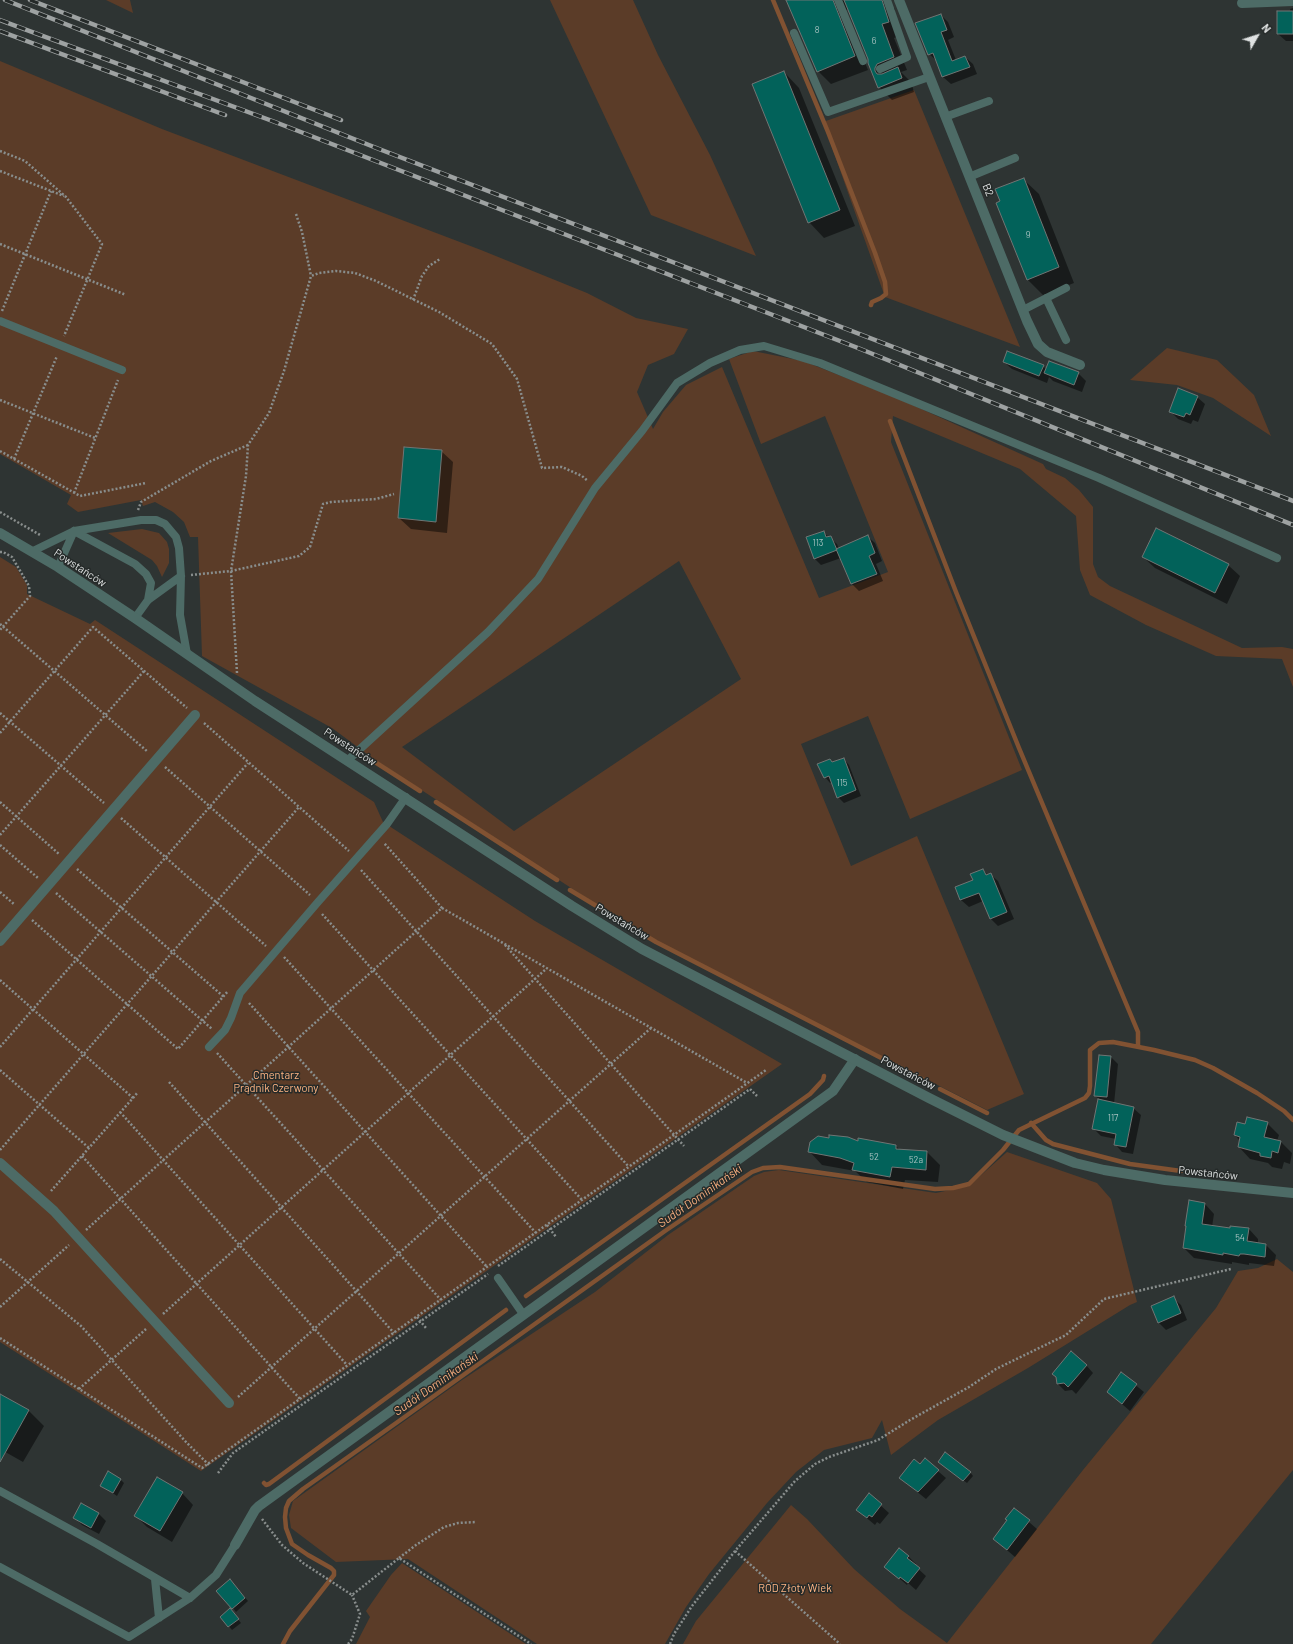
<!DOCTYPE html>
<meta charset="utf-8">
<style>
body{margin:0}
#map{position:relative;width:1293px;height:1644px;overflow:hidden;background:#2e3433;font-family:Barlow,sans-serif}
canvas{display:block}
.north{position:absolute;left:1237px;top:16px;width:40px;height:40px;-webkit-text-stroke:3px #252a29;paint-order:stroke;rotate:51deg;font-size:11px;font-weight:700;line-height:16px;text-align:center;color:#dfe2e2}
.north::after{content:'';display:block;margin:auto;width:14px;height:18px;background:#dfe2e2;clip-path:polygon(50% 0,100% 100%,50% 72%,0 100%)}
</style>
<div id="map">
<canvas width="1293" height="1644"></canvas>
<div class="north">N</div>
</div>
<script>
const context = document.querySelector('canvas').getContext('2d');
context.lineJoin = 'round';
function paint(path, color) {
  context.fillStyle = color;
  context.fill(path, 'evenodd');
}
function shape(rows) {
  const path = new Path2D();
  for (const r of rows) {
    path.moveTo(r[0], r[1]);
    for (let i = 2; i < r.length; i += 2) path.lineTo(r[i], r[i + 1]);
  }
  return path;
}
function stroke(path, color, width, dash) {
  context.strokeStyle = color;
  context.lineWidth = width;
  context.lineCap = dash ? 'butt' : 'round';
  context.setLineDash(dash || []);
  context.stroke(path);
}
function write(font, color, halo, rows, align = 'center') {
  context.font = font + ' Barlow,sans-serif';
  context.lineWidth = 3;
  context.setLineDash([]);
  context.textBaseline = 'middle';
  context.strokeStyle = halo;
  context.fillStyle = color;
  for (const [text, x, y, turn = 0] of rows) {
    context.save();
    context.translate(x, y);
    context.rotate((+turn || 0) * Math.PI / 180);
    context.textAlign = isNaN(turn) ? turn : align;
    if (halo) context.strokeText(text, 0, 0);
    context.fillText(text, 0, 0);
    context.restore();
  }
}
paint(shape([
 [106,0,130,0,133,13],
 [550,0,633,0,658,55,710,155,756,256,651,215],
 [0,61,162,129,481,250,587,293,636,318,688,329,674,354,648,365,637,392,653,429,663,412,686,385,722,367,819,598,888,572,825,416,761,444,729,359,753,351,803,361,897,398,1043,464,1046,469,1065,478,1079,490,1093,507,1093,564,1098,577,1110,586,1242,648,1282,647,1293,649,1293,687,1282,659,1216,656,1146,625,1090,595,1080,570,1076,516,1020,469,893,416,891,442,1022,770,910,819,868,716,801,744,851,866,917,836,1024,1094,987,1110,649,939,371,757,332,728,202,656,198,537,190,537,184,522,173,512,155,502,143,506,141,500,78,512,67,504,71,495,0,454],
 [679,561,741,679,514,831,402,747],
 [914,90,1020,347,885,297,823,122],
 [1167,348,1217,360,1254,395,1271,436,1213,398,1177,385,1130,380],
 [142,529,159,533,167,542,169,549,169,563,162,577,157,566,152,560,108,533],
 [0,557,16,567,27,585,27,594,90,624,95,620,374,802,383,822,535,921,782,1064,201,1471,0,1342],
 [1007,1152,1097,1183,1111,1199,1137,1302,1130,1305,1028,1368,938,1420,891,1455,882,1420,872,1438,824,1450,796,1472,767,1503,709,1574,686,1607,665,1644,537,1644,408,1559,336,1562,291,1528,289,1515,293,1501,462,1380,595,1292,668,1235,754,1176,764,1172,779,1170,936,1193,969,1186],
 [1277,1259,1293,1272,1293,1470,1151,1644,683,1644,696,1621,791,1505,807,1519,854,1569,900,1609,947,1643,1083,1470,1216,1308,1238,1271,1258,1268],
 [402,1563,526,1644,356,1644,370,1617,366,1611,391,1575]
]), '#5b3c28');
paint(shape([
 [788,0,886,0,895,9,895,16,901,35,894,38,907,70,901,72,911,82,914,92,892,100,879,87,869,59,849,9,846,10,846,16,868,70,831,84,818,71],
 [1293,8,1293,41,1286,41,1278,34,1291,12,1290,9],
 [941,15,948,22,954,37,948,40,956,60,965,57,973,64,977,74,951,84,943,77,937,61,929,54],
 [784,72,799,88,855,226,824,238,809,222],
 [1023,179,1039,194,1074,283,1043,295,1028,280,997,203,1001,202],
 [1004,362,1043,366,1047,370,1078,373,1086,381,1082,392,1053,381,1049,377,1047,383,1012,369],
 [1197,397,1205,404,1198,422,1193,420,1191,424,1178,419,1170,411],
 [441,451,453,462,447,533,411,529,399,518],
 [823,532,837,544,839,549,867,536,875,543,882,561,876,564,883,581,859,591,852,584,841,558,821,565,814,558],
 [1143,557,1228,565,1240,576,1227,604,1155,568],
 [844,759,849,765,861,796,844,803,838,797,832,782,830,783,825,777,830,760,833,763],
 [983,870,988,875,990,874,998,881,1014,919,998,926,991,919,983,901,969,907,961,900,957,888,974,881],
 [1111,1057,1118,1064,1114,1104,1133,1108,1141,1115,1133,1154,1122,1152,1115,1144,1116,1139,1101,1136,1094,1129,1099,1099,1095,1096],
 [1267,1123,1279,1135,1277,1141,1281,1142,1292,1153,1290,1164,1284,1162,1282,1169,1272,1167,1268,1163,1250,1159,1239,1147,1240,1141,1235,1135,1246,1125],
 [829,1139,896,1146,900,1150,927,1152,940,1165,938,1182,905,1180,903,1189,867,1182,855,1171,822,1165,809,1151],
 [1205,1204,1214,1214,1212,1227,1231,1229,1249,1229,1258,1239,1258,1244,1266,1245,1276,1255,1274,1266,1249,1263,1249,1265,1232,1262,1232,1264,1194,1258,1184,1248],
 [1173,1298,1181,1305,1187,1320,1166,1330,1158,1322],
 [1086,1365,1093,1373,1076,1394,1072,1390,1065,1391,1058,1384],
 [1122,1374,1144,1392,1130,1411,1108,1392],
 [0,1395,29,1411,44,1426,23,1462,0,1449],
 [925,1460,946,1478,926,1499,900,1478,920,1465],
 [943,1465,970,1472,973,1476,967,1483],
 [120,1479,124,1483,117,1496,101,1485],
 [182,1493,193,1505,172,1542,147,1527,136,1516],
 [869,1495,889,1513,880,1524,877,1522,875,1525,857,1510],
 [82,1504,99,1514,106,1521,99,1534,82,1525,74,1517],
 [1014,1509,1037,1529,1015,1557,994,1539,1008,1521],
 [908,1556,916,1564,914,1565,926,1576,916,1590,908,1583,907,1585,886,1567],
 [233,1584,248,1601,236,1612,233,1608],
 [233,1613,241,1623,232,1630,221,1617]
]), '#0007');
stroke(shape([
 [773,0,828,132,875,253,885,282,886,294,881,298,872,302,871,305],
 [890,421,956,592,1019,748,1138,1032,1138,1047],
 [375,762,420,791],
 [436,802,557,880],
 [570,890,656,942,924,1080],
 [940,1089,987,1113],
 [1031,1123,1046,1140,1053,1144,1130,1164,1181,1171],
 [526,1296,810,1094,823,1080,824,1076],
 [264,1483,266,1485,269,1484,506,1310],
 [283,1644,290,1631,334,1575,334,1571,331,1568,308,1555,292,1544,286,1528,285,1517,286,1508,289,1501,303,1489,399,1421,665,1231,752,1172,763,1168,780,1167,935,1189,953,1188,969,1184,1003,1150,1019,1130,1085,1098,1089,1093,1090,1086,1090,1050,1099,1043,1113,1042,1154,1050,1195,1060,1213,1068,1257,1093,1284,1111,1293,1120]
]), '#815232', 4.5);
const building = shape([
 [786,0,833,0,855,56,817,72,786,0],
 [844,0,882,0,889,22,882,24,894,57,877,64,875,68,875,71,877,74,882,74,898,67,902,78,878,88,868,63,868,59,844,0],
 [1277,11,1293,11,1293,34,1277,34,1277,11],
 [941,14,947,30,941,32,952,61,965,56,970,67,942,77,933,53,928,55,915,23,941,14],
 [784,71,840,210,808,223,752,84,784,71],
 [1024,178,1059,267,1027,280,996,203,1000,201,995,189,1024,178],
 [1007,351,1044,365,1039,376,1003,362,1007,351],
 [1049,361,1079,372,1074,385,1044,373,1049,361],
 [1178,388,1198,396,1190,415,1186,413,1184,417,1169,412,1178,388],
 [404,447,442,450,436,522,398,518,404,447],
 [1156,528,1229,564,1215,593,1142,557,1156,528],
 [824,531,826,537,831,536,837,550,814,559,806,537,824,531],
 [868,535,875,553,869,556,877,574,851,584,836,549,868,535],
 [844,758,856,790,837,798,829,776,824,778,817,764,830,759,832,762,844,758],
 [983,869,986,875,991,873,1007,912,990,919,979,893,960,900,955,887,973,880,970,874,983,869],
 [1099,1055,1111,1056,1107,1097,1094,1096,1099,1055],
 [1098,1099,1134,1107,1126,1147,1114,1145,1116,1134,1092,1129,1098,1099],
 [1247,1117,1268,1122,1264,1137,1281,1141,1278,1153,1272,1151,1271,1158,1260,1156,1260,1153,1238,1147,1240,1137,1234,1135,1237,1122,1245,1124,1247,1117],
 [829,1135,848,1137,858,1141,858,1138,896,1145,896,1149,927,1151,926,1170,892,1167,890,1177,852,1170,854,1163,840,1158,808,1152,810,1142,818,1136,829,1138,829,1135],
 [1189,1200,1205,1203,1202,1224,1230,1228,1230,1226,1249,1228,1247,1241,1266,1244,1265,1257,1244,1254,1240,1254,1239,1256,1223,1253,1223,1255,1183,1248,1186,1226,1185,1226,1189,1200],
 [1174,1296,1181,1313,1158,1323,1151,1306,1174,1296],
 [1071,1351,1087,1365,1068,1387,1064,1383,1057,1384,1056,1377,1052,1374,1071,1351],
 [1121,1372,1137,1384,1122,1404,1107,1392,1121,1372],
 [0,1394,29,1410,0,1462,0,1394],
 [945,1452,971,1472,963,1481,938,1462,945,1452],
 [925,1458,939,1470,918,1492,899,1478,914,1459,920,1464,925,1458],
 [108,1471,121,1479,113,1493,100,1486,108,1471],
 [157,1477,183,1492,160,1531,134,1516,157,1477],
 [869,1493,882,1504,872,1517,869,1515,867,1518,856,1510,869,1493],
 [81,1503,99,1513,91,1528,73,1518,81,1503],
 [1014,1508,1030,1520,1007,1550,993,1539,1007,1520,1005,1519,1014,1508],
 [899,1548,909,1556,907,1558,920,1568,908,1583,900,1577,899,1579,884,1567,899,1548],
 [230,1579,245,1598,232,1609,216,1591,230,1579],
 [230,1608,239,1619,228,1627,220,1617,230,1608]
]);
paint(building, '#02625a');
stroke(building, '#707574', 1);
stroke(shape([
 [0,151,25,161,66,197,102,244,64,336],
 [0,171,64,196],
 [296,214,302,232,311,276],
 [0,244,126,295],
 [413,300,422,276,429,266,440,259],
 [2,311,51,191],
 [0,400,95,438],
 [0,451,80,496,146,483],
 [14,459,57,356],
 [74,493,118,380],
 [138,510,141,502,211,461,248,445],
 [0,512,40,535],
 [0,552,3,552,12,557,29,586,30,596,0,630],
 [191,575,231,571,299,556,310,547,323,504,331,502,376,499,394,494],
 [0,624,148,752],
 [237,673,231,571,246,476,248,445,269,413,284,371,311,276,319,273,336,271,355,273,376,281,439,312,492,344,517,379,542,468,562,467,582,476,588,481],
 [0,713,104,803],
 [204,723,349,851],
 [0,733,93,627,187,708],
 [165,767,310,895],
 [0,802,59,854],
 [121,818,266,946],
 [0,835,144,671],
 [0,845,38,878],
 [77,869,224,997],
 [361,870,629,1167],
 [0,892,15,905],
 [56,893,212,1029],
 [442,908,747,1083],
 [322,914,582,1200],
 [32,920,178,1049,228,991],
 [505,945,684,1146],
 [284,957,536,1233],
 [0,980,133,1098,51,1191],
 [249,1003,487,1267],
 [0,1047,248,763],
 [217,1053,441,1300],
 [0,1070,89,1148],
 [169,1082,394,1333],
 [133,1098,138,1092],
 [120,1112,347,1365],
 [0,1150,299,807],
 [82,1156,300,1399],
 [547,1225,556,1237],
 [86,1230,442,908,384,843],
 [0,1259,81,1326,186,1442,210,1466],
 [498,1266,750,1089,757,1096],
 [0,1307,69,1245],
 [163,1314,546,969],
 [417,1317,426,1328],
 [0,1338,202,1468,766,1070],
 [79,1389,146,1329],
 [238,1397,651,1028],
 [218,1473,233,1453,488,1274],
 [262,1519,282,1545,303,1563,352,1595,399,1558,531,1644],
 [735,1551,840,1644],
 [399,1558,416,1545,444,1527,458,1523,476,1522],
 [348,1644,352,1639,360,1614,352,1595],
 [670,1644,674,1634,692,1606,735,1551,795,1481,815,1464,829,1457,878,1440,910,1420,969,1387,996,1369,1066,1335,1104,1299,1231,1269]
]), '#898e8d', 2.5, [2, 2]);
stroke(shape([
 [838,0,863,61],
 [794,33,828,112,929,77],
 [880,69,907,57,887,0],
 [945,117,989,101],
 [969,177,1015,158],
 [1046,298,1066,340],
 [1023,310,1066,288],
 [0,321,122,370],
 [74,531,135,564,146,574,151,583,148,600],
 [33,551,74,531,141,520,156,520,165,524,176,537,179,548,181,576,180,615,187,654],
 [58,567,74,531],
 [135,618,148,600,181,576],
 [348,760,488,632,538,579,595,488,642,431,677,383,710,363,740,350,764,346,820,363,1099,478,1277,558],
 [209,1047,225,1030,231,1018,240,993,318,902,387,824,406,797],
 [498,1278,523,1314],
 [0,1491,97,1544,190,1598],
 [0,1567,129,1637,190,1598,216,1575,235,1545],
 [155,1579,159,1618]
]), '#4d6b66', 8);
stroke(shape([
 [0,941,195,715],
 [0,1163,54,1211,229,1403]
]), '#4d6b66', 10);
stroke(shape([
 [899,0,1027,321,1038,344,1047,352,1080,365],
 [1242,3,1293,1],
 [235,1545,255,1510,259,1506,833,1091,855,1059]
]), '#4d6b66', 10);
stroke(shape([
 [0,533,58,567,135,618,255,701,572,906,642,949,929,1098,1003,1135,1075,1163,1104,1170,1165,1180,1293,1193]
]), '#4d6b66', 10);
const rail = shape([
 [5,0,379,149,1293,501],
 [30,0,341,120],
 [0,20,275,122,858,348,1293,525],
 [0,31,225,115]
]);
stroke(rail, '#9ea2a2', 4.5);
stroke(rail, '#252a29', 3, [9]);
write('9px', '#a8c2c0', null, [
 ["8",817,30],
 ["6",874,41],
 ["9",1028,235],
 ["113",818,543],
 ["115",842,783],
 ["117",1113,1118],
 ["52",874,1157],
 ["52a",916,1160],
 ["54",1240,1238]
]);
write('11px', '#dfe2e2', '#252a29', [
 ["B2",988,190,68],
 ["Powstańców",80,568,33],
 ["Powstańców",350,747,33],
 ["Powstańców",622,922,31],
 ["Powstańców",908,1073,28],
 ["Powstańców",1208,1173,6]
]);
write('11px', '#feb483', '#252a29', [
 ["Cmentarz",276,1075],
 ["Prądnik Czerwony",276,1088],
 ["ROD Złoty Wiek",795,1588]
]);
write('italic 12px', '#f9af7f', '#252a29', [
 ["Sudół Dominikański",700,1196,-35],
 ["Sudół Dominikański",436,1384,-35]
]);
</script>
